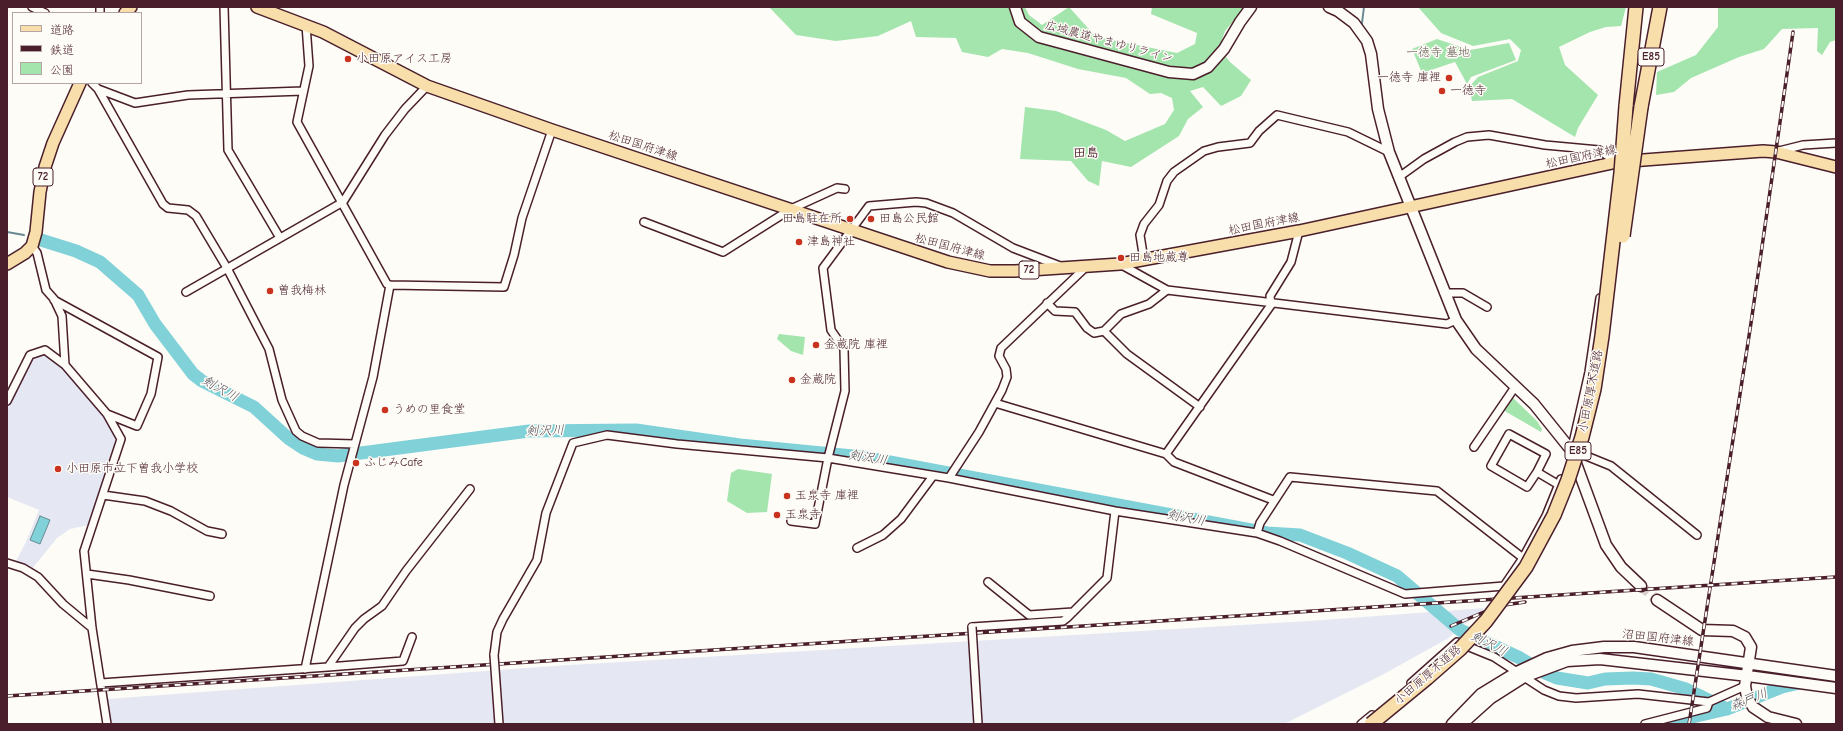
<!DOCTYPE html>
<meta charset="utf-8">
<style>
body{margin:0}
#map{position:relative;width:1843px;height:731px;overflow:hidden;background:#fdfcf7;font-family:"Comic Neue","Klee One",sans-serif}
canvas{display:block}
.frame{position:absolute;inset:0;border:8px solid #4a1f2b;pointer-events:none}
.legend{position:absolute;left:12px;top:12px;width:130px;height:72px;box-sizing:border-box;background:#fdfcf7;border:1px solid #b5a4a5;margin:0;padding:5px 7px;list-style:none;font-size:12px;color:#4a1f2b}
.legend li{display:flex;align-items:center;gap:8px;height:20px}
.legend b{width:20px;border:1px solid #b5a4a5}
</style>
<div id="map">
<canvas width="1843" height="731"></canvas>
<div class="frame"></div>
<ul class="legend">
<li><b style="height:5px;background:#f8deab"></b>道路</li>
<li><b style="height:5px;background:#4a1f2b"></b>鉄道</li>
<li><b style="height:11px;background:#a4e4ad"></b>公園</li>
</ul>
</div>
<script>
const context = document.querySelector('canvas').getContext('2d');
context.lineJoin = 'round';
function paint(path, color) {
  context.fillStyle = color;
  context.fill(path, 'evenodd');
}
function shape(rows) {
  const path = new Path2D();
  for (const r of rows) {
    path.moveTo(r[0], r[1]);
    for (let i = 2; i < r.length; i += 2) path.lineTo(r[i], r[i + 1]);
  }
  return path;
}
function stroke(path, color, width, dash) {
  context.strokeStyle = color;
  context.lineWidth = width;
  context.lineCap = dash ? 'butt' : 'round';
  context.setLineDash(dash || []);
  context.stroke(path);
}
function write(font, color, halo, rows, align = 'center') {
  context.font = font + ' "Comic Neue","Klee One",sans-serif';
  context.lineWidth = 3;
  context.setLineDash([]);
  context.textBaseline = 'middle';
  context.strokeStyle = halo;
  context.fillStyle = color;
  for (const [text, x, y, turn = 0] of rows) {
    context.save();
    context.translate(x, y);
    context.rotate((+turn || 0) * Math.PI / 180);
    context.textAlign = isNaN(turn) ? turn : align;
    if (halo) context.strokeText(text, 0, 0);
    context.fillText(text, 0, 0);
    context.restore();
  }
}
paint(shape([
 [41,354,46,355,63,366,103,414,118,437,89,525,70,529,57,538,31,570,15,563,26,542,39,510,7,497,7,406,29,361,32,357],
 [1485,608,1447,639,1382,675,1284,724,110,724,107,699,553,666,1309,621]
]), '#e5e8f3');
paint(shape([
 [769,7,1025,7,1029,15,1042,25,1069,7,1096,37,1177,53,1195,44,1197,33,1151,14,1152,7,1245,7,1225,31,1219,48,1230,62,1251,80,1241,96,1221,106,1203,87,1190,91,1203,107,1188,119,1179,136,1131,167,1102,161,1099,186,1088,181,1071,161,1020,159,1025,107,1056,111,1106,130,1125,141,1165,124,1174,110,1172,98,1161,93,1150,94,1126,78,1078,69,1028,53,1002,49,988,57,962,52,956,38,916,37,911,21,878,36,836,41,796,35],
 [1418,7,1626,7,1621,26,1606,27,1590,32,1559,47,1565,65,1598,95,1578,128,1575,137,1512,99,1472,101,1469,87,1478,77,1518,61,1521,50,1510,39,1473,46,1441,33],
 [1718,7,1836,7,1836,40,1830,42,1822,55,1817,51,1818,28,1782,29,1764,49,1739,57,1691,78,1674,92,1656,95,1657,72,1696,55,1718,27],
 [1437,39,1470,50,1509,43,1516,60,1471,77,1467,84,1455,62,1422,73,1412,49],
 [779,334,805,337,803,355,791,351,777,339],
 [1512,397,1537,421,1542,429,1541,432,1503,410],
 [738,469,772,474,767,512,747,513,727,501,731,473]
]), '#a4e4ad');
const water = shape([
 [40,516,50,520,40,544,30,540,40,516]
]);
paint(water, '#80d1d8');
stroke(water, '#6a8a93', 1);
stroke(shape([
 [1362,23,1364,7],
 [7,232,24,235]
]), '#6a8a93', 2);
stroke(shape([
 [41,240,76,251,100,262,138,295,155,324,193,374,202,381,254,407,288,438,303,448,317,454,338,456,529,431,636,430,740,445,863,457,1267,533,1300,535,1347,553,1397,576,1460,630,1520,658,1545,673,1557,678,1588,683,1605,679,1633,678,1651,679,1686,689,1727,709],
 [1662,724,1727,709,1782,687,1835,675]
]), '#80d1d8', 13);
stroke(shape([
 [1641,586,1657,600]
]), '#d9d0ce', 10, [10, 5]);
const street = shape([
 [32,7,45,13],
 [224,7,228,150,280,238],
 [100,13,100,7],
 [306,25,309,66,297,122,387,284,390,285,504,287,514,255,522,218,552,130],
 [92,83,98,89,163,204,168,208,188,210,196,216,227,268,269,349,282,400,296,431,302,436,318,443,355,444],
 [98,89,135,103,188,95,303,91],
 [1779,151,1803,145,1836,143],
 [1399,177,1424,159,1455,142,1467,137,1489,135,1545,145,1599,150,1617,162],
 [644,222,723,252,791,209,837,188,845,189],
 [32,246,37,253,46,290,54,299,62,316,65,365,107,414,121,439,84,551,92,628,107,724],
 [1144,260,1140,235,1144,224,1159,205,1167,181,1174,172,1204,151,1218,147,1250,143,1259,131,1277,115,1348,132,1389,152],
 [1120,264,1167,290,1447,324,1456,320],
 [186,292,343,202,385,135,405,109,427,86],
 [1444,293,1463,293,1487,307],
 [54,300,158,357,151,394,137,426,107,414],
 [1047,303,1055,311,1075,312,1087,328,1094,333,1104,331,1127,354,1200,407],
 [1104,331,1121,314,1149,304,1167,290],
 [7,401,30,355,45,350,65,365],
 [995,403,1166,454,1174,462,1273,500],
 [1474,447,1515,387],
 [1574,451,1611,466,1697,535],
 [1571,452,1589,372,1600,298],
 [1166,454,1271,305,1270,296,1291,262,1299,231],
 [1537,472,1546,454,1509,434,1491,466,1527,487,1537,472,1559,485],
 [949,478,979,432,1002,390,1007,377,1006,369,999,356,1001,348,1087,266],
 [103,495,145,501,171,511,207,531,222,534],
 [791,521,815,524,828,458,845,391,844,349,831,330,823,268,869,206,916,202,926,203,953,213,1013,248,1060,266],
 [1257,533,1260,523,1290,477,1437,491,1523,558],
 [857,548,883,535,901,519,933,476],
 [7,563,23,568,38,577,63,604,92,628],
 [87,574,129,580,210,596],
 [988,582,1029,615,1073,612],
 [972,627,1063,621,1067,618,1107,578,1115,511],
 [494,655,497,632,503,619,537,560,546,513,573,443,607,435,677,444,828,458,949,478,1115,511,1257,533,1280,541,1405,594,1504,586,1523,558,1546,516,1561,479],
 [328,667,403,661,412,637],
 [305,669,344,485,373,377,390,285],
 [1524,677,1544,690,1559,696,1576,698,1638,694,1709,702,1745,686],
 [101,683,328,667,355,628,364,619,382,606,406,571,470,489],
 [1411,683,1457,642,1494,657,1517,672],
 [1361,724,1372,715],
 [1645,724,1707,708,1709,702]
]);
const secondary = shape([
 [1015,7,1020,22,1039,37,1169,72,1193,74,1208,67,1224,49,1240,22,1251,7],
 [1329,7,1338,11,1354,23,1367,41,1371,54,1378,109,1389,152,1456,320,1476,349,1534,404,1571,450,1606,545,1621,567,1641,586],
 [1657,600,1702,630,1733,631,1745,637,1751,647,1745,686,1747,697,1753,707,1768,717,1796,724],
 [1452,724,1481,694,1517,672,1547,658,1572,651,1604,647,1634,647,1836,676],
 [1462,724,1491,698,1524,677,1567,661,1600,659,1748,676,1836,688]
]);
const primary = shape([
 [257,7,323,32,427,86,552,130,948,262,990,271,1015,271,1120,264,1299,231,1617,162,1763,151,1776,152,1836,167],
 [125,13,131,7],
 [7,264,25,253,32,246,36,232,40,192,45,167,53,143,80,83]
]);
const highway = shape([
 [1626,106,1636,7],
 [1641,107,1660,7]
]);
stroke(street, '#4a1f2b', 10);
stroke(secondary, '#4a1f2b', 13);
stroke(primary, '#4a1f2b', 14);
stroke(highway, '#4a1f2b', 16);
stroke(street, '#fdfcf7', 7);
stroke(secondary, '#fdfcf7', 10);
stroke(primary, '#f8deab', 11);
stroke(highway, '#f8deab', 13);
const rail = shape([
 [1451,626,1491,609,1504,605,1525,602],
 [7,696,1836,577],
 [1689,724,1751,323,1793,32]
]);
stroke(rail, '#4a1f2b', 3.5);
stroke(rail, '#fdfcf7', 2, [6]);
const streetBridge = shape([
 [972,627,978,724],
 [494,655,499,724]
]);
const highwayBridge = shape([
 [1623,236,1641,107],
 [1371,724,1427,678,1460,649,1486,621,1526,567,1554,515,1568,480,1582,437,1594,389,1602,336,1621,173,1626,106]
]);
stroke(streetBridge, '#4a1f2b', 10, []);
stroke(highwayBridge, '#4a1f2b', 16, []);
stroke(streetBridge, '#fdfcf7', 7);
stroke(highwayBridge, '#f8deab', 13);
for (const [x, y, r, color] of [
 [348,59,4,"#c8321e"],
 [1449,78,4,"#c8321e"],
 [1442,91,4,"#c8321e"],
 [850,219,4,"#c8321e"],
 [871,219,4,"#c8321e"],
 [799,242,4,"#c8321e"],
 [1121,258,4,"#c8321e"],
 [270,291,4,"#c8321e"],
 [816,345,4,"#c8321e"],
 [792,380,4,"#c8321e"],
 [385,410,4,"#c8321e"],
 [356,463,4,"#c8321e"],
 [58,469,4,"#c8321e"],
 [787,496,4,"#c8321e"],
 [777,515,4,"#c8321e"]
]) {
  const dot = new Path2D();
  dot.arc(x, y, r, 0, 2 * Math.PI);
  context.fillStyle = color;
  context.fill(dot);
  stroke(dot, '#fdfcf7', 1.5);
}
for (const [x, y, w] of [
 [1651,57,26],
 [43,177,20],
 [1029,270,20],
 [1578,451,26]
]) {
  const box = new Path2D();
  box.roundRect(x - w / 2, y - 9, w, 18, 3);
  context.fillStyle = '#fdfcf7';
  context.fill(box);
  stroke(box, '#4a1f2b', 1);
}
write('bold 11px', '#4a1f2b', null, [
 ["E85",1651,57],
 ["72",43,177],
 ["72",1029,270],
 ["E85",1578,451]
]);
write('12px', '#4a1f2b', '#fdfcf7', [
 ["広域農道やまゆりライン",1109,42,15],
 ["松田国府津線",643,146,18],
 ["松田国府津線",1581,157,-12],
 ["松田国府津線",1264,224,-11],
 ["松田国府津線",950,247,15],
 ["小田原厚木道路",1591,391,-79],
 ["沼田国府津線",1658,638,6],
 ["小田原厚木道路",1428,675,-41]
]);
write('12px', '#655a52', '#fdfcf7', [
 ["一徳寺 墓地",1438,53]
]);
write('12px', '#4a1f2b', '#fdfcf7', [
 ["小田原アイス工房",356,59],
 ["一徳寺 庫裡",1441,78,"right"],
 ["一徳寺",1450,91],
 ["田島駐在所",842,219,"right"],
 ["田島公民館",879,219],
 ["津島神社",807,242],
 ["田島地蔵尊",1129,258],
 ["曽我梅林",278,291],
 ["金蔵院 庫裡",824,345],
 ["金蔵院",800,380],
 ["うめの里食堂",393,410],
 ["ふじみCafe",364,463],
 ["小田原市立下曽我小学校",66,469],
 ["玉泉寺 庫裡",795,496],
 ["玉泉寺",785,515]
], 'left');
write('bold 13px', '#4a1f2b', '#fdfcf7', [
 ["田島",1086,153]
]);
write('italic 13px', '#5a545f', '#fdfcf7', [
 ["剣沢川",220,389,29],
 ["剣沢川",545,431,-2],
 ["剣沢川",868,458,9],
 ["剣沢川",1186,518,11],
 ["剣沢川",1489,644,27],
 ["森戸川",1749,700,-21]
]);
</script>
